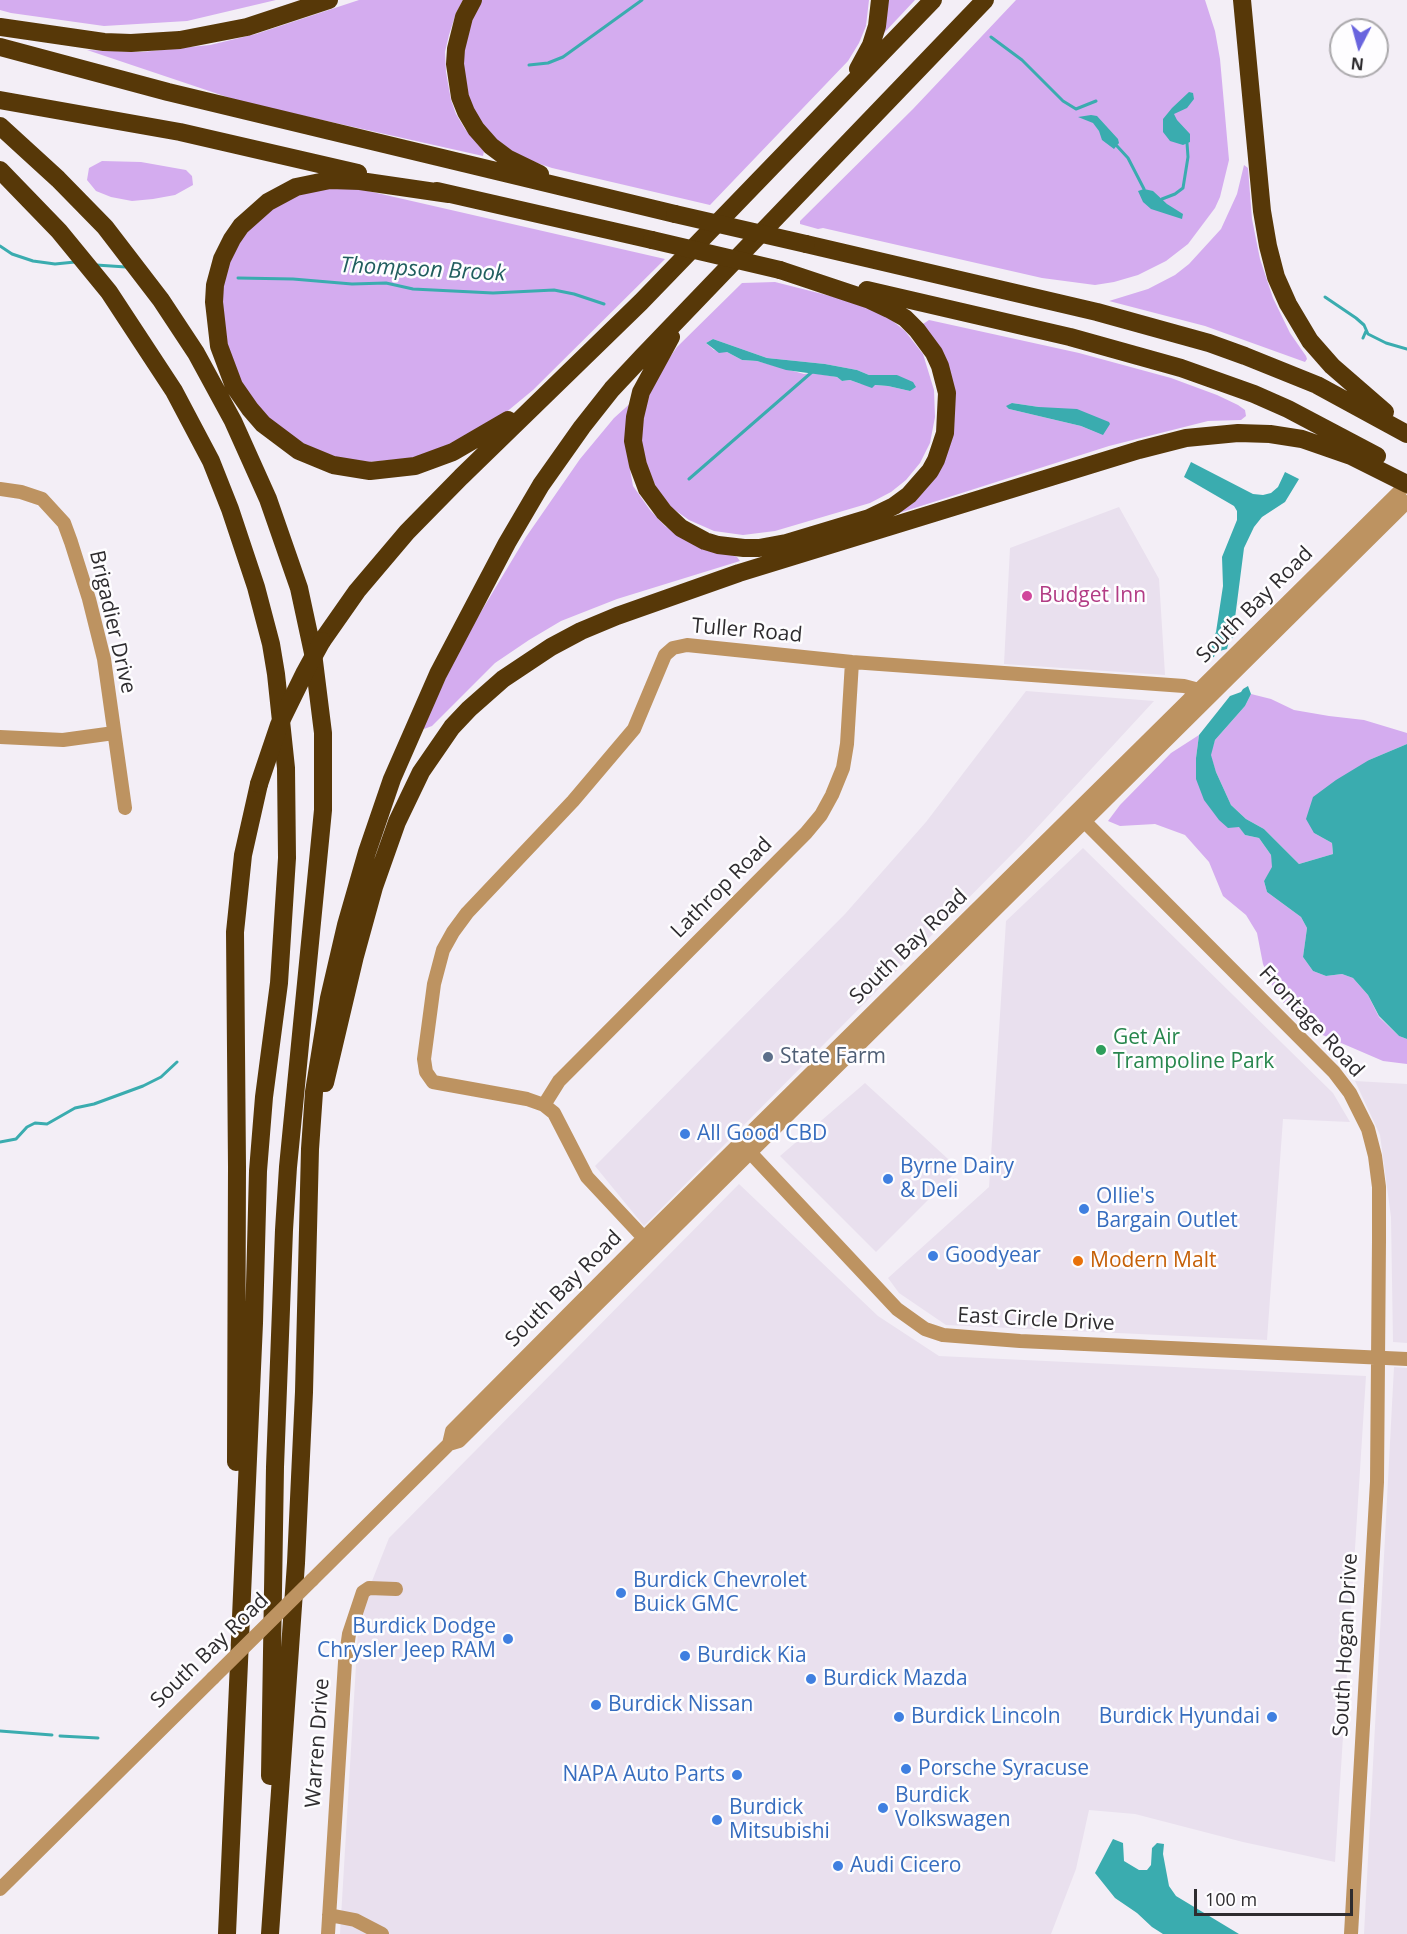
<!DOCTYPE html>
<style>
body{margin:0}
#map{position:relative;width:1407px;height:1934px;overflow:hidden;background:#f3eef6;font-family:"Open Sans",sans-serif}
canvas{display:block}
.north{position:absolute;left:1329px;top:18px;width:60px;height:60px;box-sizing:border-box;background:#fefdff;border:2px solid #aba9ac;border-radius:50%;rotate:186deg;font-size:16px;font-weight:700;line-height:24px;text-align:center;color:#2e2c2f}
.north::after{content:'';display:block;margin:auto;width:21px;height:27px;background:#6964de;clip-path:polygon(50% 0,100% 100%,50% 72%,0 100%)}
.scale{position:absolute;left:1194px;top:1889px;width:159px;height:27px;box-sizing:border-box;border:3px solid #2e2c2f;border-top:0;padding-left:8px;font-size:18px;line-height:21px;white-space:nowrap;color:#2e2c2f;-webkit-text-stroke:4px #fefdff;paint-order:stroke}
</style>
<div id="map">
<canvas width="1407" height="1934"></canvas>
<div class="north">N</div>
<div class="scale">100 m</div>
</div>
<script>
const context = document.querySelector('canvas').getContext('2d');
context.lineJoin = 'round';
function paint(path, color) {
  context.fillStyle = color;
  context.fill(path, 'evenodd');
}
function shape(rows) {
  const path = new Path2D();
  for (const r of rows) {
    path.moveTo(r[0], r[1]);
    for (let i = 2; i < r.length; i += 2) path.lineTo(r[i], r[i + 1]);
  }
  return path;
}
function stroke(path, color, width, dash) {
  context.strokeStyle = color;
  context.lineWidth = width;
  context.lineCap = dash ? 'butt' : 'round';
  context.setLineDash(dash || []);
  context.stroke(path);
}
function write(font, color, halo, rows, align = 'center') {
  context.font = font + ' "Open Sans",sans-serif';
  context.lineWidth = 5;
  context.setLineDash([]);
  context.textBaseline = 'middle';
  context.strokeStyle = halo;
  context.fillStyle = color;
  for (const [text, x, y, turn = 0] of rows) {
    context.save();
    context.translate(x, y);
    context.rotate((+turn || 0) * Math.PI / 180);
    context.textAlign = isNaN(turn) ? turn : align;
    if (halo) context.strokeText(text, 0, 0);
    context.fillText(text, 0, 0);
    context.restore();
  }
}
paint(shape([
 [1119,507,1159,579,1165,675,1004,664,1010,548],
 [1026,691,1154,701,1022,844,644,1226,595,1166,845,914,926,822],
 [1083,848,1333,1093,1350,1122,1283,1119,1267,1340,946,1325,899,1293,888,1278,989,1187,1006,921],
 [1355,1081,1407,1084,1407,1343,1393,1342,1391,1217,1380,1135],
 [865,1083,959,1169,876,1252,780,1156],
 [739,1184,878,1316,939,1356,1366,1376,1335,1862,1243,1842,1135,1814,1089,1810,1076,1869,1051,1934,340,1934,359,1614,389,1538],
 [1394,1367,1407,1368,1407,1934,1364,1934]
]), '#e9e0ee');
paint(shape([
 [0,0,276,0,187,21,104,26,11,13,0,10],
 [359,0,463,0,456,13,449,35,445,52,446,72,451,100,456,114,465,129,484,151,483,156,242,102,87,50,142,52,210,45,256,34],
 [479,0,869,0,866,26,859,43,848,61,710,205,552,168,522,158,490,135,474,111,462,78,465,30],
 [883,0,915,0,884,33],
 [1016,0,1205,0,1215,31,1220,59,1229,160,1220,197,1215,208,1188,244,1166,261,1138,275,1114,282,1095,285,1042,278,823,228,818,229,800,224,800,221,913,109],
 [102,161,141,162,186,170,192,176,193,185,175,195,153,199,132,201,111,197,96,191,87,180,89,168],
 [1244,165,1248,168,1252,219,1260,259,1273,298,1290,333,1306,356,1307,359,1305,362,1205,326,1109,301,1148,289,1175,275,1189,264,1221,229,1237,194],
 [355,188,665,259,533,390,504,414,471,434,421,457,369,462,334,457,309,447,271,422,241,383,227,350,221,297,227,269,239,240,270,209,310,189],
 [775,282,858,303,884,314,905,331,923,354,934,390,935,417,930,443,920,463,906,480,891,492,870,503,775,531,743,535,714,531,689,520,672,508,657,489,644,460,639,443,649,387,677,347,742,283],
 [713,339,767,358,825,364,857,370,869,375,897,375,910,391,888,386,861,384,850,380,842,381,837,377,813,373,804,374,757,361,742,360,727,352,714,350,706,343],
 [929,320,1079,353,1171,378,1217,395,1238,405,1245,410,1246,416,1241,420,1208,421,1109,446,899,513,952,432,923,324],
 [1012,403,1039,407,1103,435,1081,426,1009,409],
 [634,400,629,464,633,486,650,510,665,526,680,536,737,557,740,561,617,599,561,621,529,640,495,663,432,726,424,729,424,724,464,640,526,537,580,459,614,418],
 [1251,694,1271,699,1294,710,1329,716,1364,720,1407,733,1407,744,1369,760,1314,833,1332,843,1333,854,1299,864,1264,829,1246,819,1231,805,1216,772,1210,754,1215,740,1245,706],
 [1199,735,1196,758,1245,835,1259,838,1271,855,1273,867,1264,881,1267,892,1301,917,1307,928,1303,957,1313,971,1326,976,1342,974,1353,978,1368,995,1379,1017,1399,1036,1407,1039,1407,1064,1383,1061,1318,1033,1296,1018,1275,992,1263,964,1257,933,1246,915,1223,896,1209,862,1185,835,1155,824,1120,826,1108,821,1120,805,1171,753]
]), '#d4acef');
paint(shape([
 [1189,92,1193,93,1194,99,1187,108,1174,114,1177,120,1190,134,1190,142,1183,145,1170,141,1163,132,1163,119,1172,108],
 [1091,115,1097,116,1118,139,1119,143,1114,149,1102,140,1099,131,1093,123,1078,117],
 [1144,189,1153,191,1167,204,1183,214,1182,219,1151,209,1143,202,1138,191],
 [713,339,767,358,825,364,857,370,869,375,897,375,913,382,916,387,910,391,888,386,875,385,872,388,850,380,842,381,837,377,786,370,757,361,742,360,727,352,719,353,706,343],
 [1012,403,1039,407,1077,409,1109,422,1110,424,1103,435,1081,426,1009,409,1006,406],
 [1191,462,1253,494,1263,495,1271,493,1278,487,1285,472,1299,479,1285,502,1262,517,1254,527,1244,548,1235,618,1235,623,1238,628,1236,635,1229,641,1227,649,1216,652,1214,657,1205,659,1216,632,1223,586,1222,557,1237,520,1237,511,1234,506,1184,477],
 [1248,686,1251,694,1245,706,1215,740,1211,755,1216,772,1231,805,1246,819,1264,829,1299,864,1333,854,1332,843,1314,833,1306,819,1313,797,1336,780,1369,760,1407,744,1407,1039,1399,1036,1379,1016,1368,995,1353,978,1342,974,1326,976,1313,971,1303,957,1307,928,1301,917,1267,892,1264,881,1272,867,1271,855,1259,838,1245,835,1239,827,1228,828,1219,820,1204,800,1196,779,1196,758,1199,735,1230,696,1241,692,1243,689],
 [1113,1839,1123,1843,1124,1861,1139,1870,1147,1870,1151,1865,1152,1848,1157,1843,1164,1844,1163,1854,1169,1886,1176,1896,1239,1934,1163,1934,1152,1927,1137,1913,1115,1898,1095,1873]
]), '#3aacaf');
stroke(shape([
 [991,37,1022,60,1063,101,1076,109,1096,101],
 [529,65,548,63,563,57,642,0],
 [1117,146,1128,158,1144,189],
 [1162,199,1175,194,1183,188,1188,157,1187,143],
 [0,246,12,254,33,261,55,264,75,262],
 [96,265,126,267],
 [238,278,293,279,352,284,386,283,413,289,493,293,554,290,574,294,604,304],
 [1325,297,1356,318,1364,325,1368,334,1386,343,1407,349],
 [1363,338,1366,331],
 [689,479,812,372],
 [0,1142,16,1139,27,1127,35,1123,47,1124,75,1108,94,1104,143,1086,161,1077,177,1062],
 [0,1731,52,1735],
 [60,1736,98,1738]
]), '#3aacaf', 3);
stroke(shape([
 [0,489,21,492,42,499,64,523,71,542,89,599,104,659,125,808],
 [0,737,63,740,114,733],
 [1079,816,1334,1072,1350,1093,1368,1129,1375,1156,1379,1187,1379,1240,1377,1482,1351,1934],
 [544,1105,559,1081,806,833,821,815,832,795,843,768,847,744,852,662],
 [745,1147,897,1309,925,1329,943,1335,1020,1341,1407,1359],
 [644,1238,587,1177,554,1113,544,1105,527,1099,433,1082,426,1072,424,1059,434,984,443,950,453,932,467,913,573,801,634,729,665,655,673,648,687,645,852,662,1184,686,1199,690,1205,695],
 [449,1444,452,1431,644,1238,1407,484],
 [312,1580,449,1444,459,1441,1407,502],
 [0,1889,213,1678],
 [329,1915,355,1920,382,1934],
 [328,1934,345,1662,349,1634,363,1592,369,1588,396,1589]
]), '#bd9361', 14);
stroke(shape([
 [473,0,464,17,456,49,455,64,460,97,466,112,476,129,491,146,507,158,540,174],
 [1242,0,1262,211,1268,246,1276,277,1288,304,1310,341,1332,366,1385,412],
 [0,27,104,42,131,43,180,40,247,27,329,0],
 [0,47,168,92,675,214],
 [858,69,871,45,877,26,880,0],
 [0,100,180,132,358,173],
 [0,126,58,179,105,227,161,300,196,353,233,421,268,499,299,588,313,653,323,733,323,810,288,1167,284,1230,275,1467,270,1776],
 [0,170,59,231,109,292,174,391,211,461,230,509,256,587,271,644,276,674,286,768,287,858,279,983,264,1097,258,1171,254,1323,227,1934],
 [437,191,652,240],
 [449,194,360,181,330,180,296,187,268,202,241,226,232,239,222,259,215,285,214,302,219,346,234,386,250,409,263,424,299,451,333,465,370,471,415,466,453,452,508,420],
 [806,244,1097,312,1209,343,1245,356,1317,385,1407,434],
 [867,290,1070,337,1181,368,1254,394,1288,409,1377,456],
 [671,337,641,392,635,417,633,441,638,465,647,489,664,512,681,528,705,541,718,545,744,548,759,548,786,543,869,518,894,506,909,495,930,471,936,460,945,433,947,393,940,366,934,353,917,330,905,318,889,309,870,300,780,270],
 [322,641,357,591,407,532,461,477,641,302,933,0],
 [325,1083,355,956,374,887,397,822,421,772,452,727,469,709,503,679,551,647,581,631,617,616,739,573,1139,450,1186,438,1238,433,1270,434,1302,439,1351,456,1407,484],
 [236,1462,237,1167,235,932,243,855,259,784],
 [270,1934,296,1563,304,1392,310,1149,314,1092,329,998,346,925,367,852,392,779,438,674,507,543,541,485,582,427,612,389,642,357,985,0]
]), '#573808', 18);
stroke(shape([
 [213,1678,312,1580]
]), '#bd9361', 14);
stroke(shape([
 [675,214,806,244],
 [652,240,780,270],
 [259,784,279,725,305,672,322,641]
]), '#573808', 18);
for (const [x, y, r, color] of [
 [1027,596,6,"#d1479c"],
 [1101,1050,6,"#2e9e5b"],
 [768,1057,6,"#5c6f8a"],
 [685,1134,6,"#3f7fe0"],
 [888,1179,6,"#3f7fe0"],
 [1084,1209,6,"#3f7fe0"],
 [933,1256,6,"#3f7fe0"],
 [1078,1261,6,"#e8710a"],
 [621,1593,6,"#3f7fe0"],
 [508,1639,6,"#3f7fe0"],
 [685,1656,6,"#3f7fe0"],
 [811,1679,6,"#3f7fe0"],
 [596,1705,6,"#3f7fe0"],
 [899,1717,6,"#3f7fe0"],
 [1272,1717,6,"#3f7fe0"],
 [906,1769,6,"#3f7fe0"],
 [737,1775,6,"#3f7fe0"],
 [883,1808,6,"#3f7fe0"],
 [717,1820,6,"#3f7fe0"],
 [838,1866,6,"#3f7fe0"]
]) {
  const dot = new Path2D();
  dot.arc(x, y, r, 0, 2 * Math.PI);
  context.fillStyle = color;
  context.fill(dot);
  stroke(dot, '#fefdff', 2);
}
write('21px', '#b23c85', '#fefdff', [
 ["Budget Inn",1039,596]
], 'left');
write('21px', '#2e2c2f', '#fefdff', [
 ["South Bay Road",1255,605,-45],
 ["Brigadier Drive",112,622,77],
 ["Tuller Road",747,631,5],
 ["Lathrop Road",722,888,-45],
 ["South Bay Road",909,947,-44],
 ["Frontage Road",1311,1022,47],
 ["South Bay Road",564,1289,-45],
 ["East Circle Drive",1036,1320,3],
 ["South Hogan Drive",1346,1645,-87],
 ["South Bay Road",210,1651,-44],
 ["Warren Drive",318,1743,-86]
]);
write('21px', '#27864d', '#fefdff', [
 ["Get Air",1113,1038],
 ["Trampoline Park",1113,1062]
], 'left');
write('21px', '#4e5e75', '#fefdff', [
 ["State Farm",780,1057]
], 'left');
write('21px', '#366cbe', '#fefdff', [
 ["All Good CBD",697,1134],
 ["Byrne Dairy",900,1167],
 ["& Deli",900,1191],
 ["Ollie's",1096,1197],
 ["Bargain Outlet",1096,1221],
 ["Goodyear",945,1256],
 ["Burdick Chevrolet",633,1581],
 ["Buick GMC",633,1605],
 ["Burdick Dodge",496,1627,"right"],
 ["Chrysler Jeep RAM",496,1651,"right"],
 ["Burdick Kia",697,1656],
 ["Burdick Mazda",823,1679],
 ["Burdick Nissan",608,1705],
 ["Burdick Lincoln",911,1717],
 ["Burdick Hyundai",1260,1717,"right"],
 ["Porsche Syracuse",918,1769],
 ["NAPA Auto Parts",725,1775,"right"],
 ["Burdick",895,1796],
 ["Volkswagen",895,1820],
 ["Burdick",729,1808],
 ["Mitsubishi",729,1832],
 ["Audi Cicero",850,1866]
], 'left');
write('21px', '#c56008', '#fefdff', [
 ["Modern Malt",1090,1261]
], 'left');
write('italic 22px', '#215e5f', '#fefdff', [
 ["Thompson Brook",423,270,3]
]);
</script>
